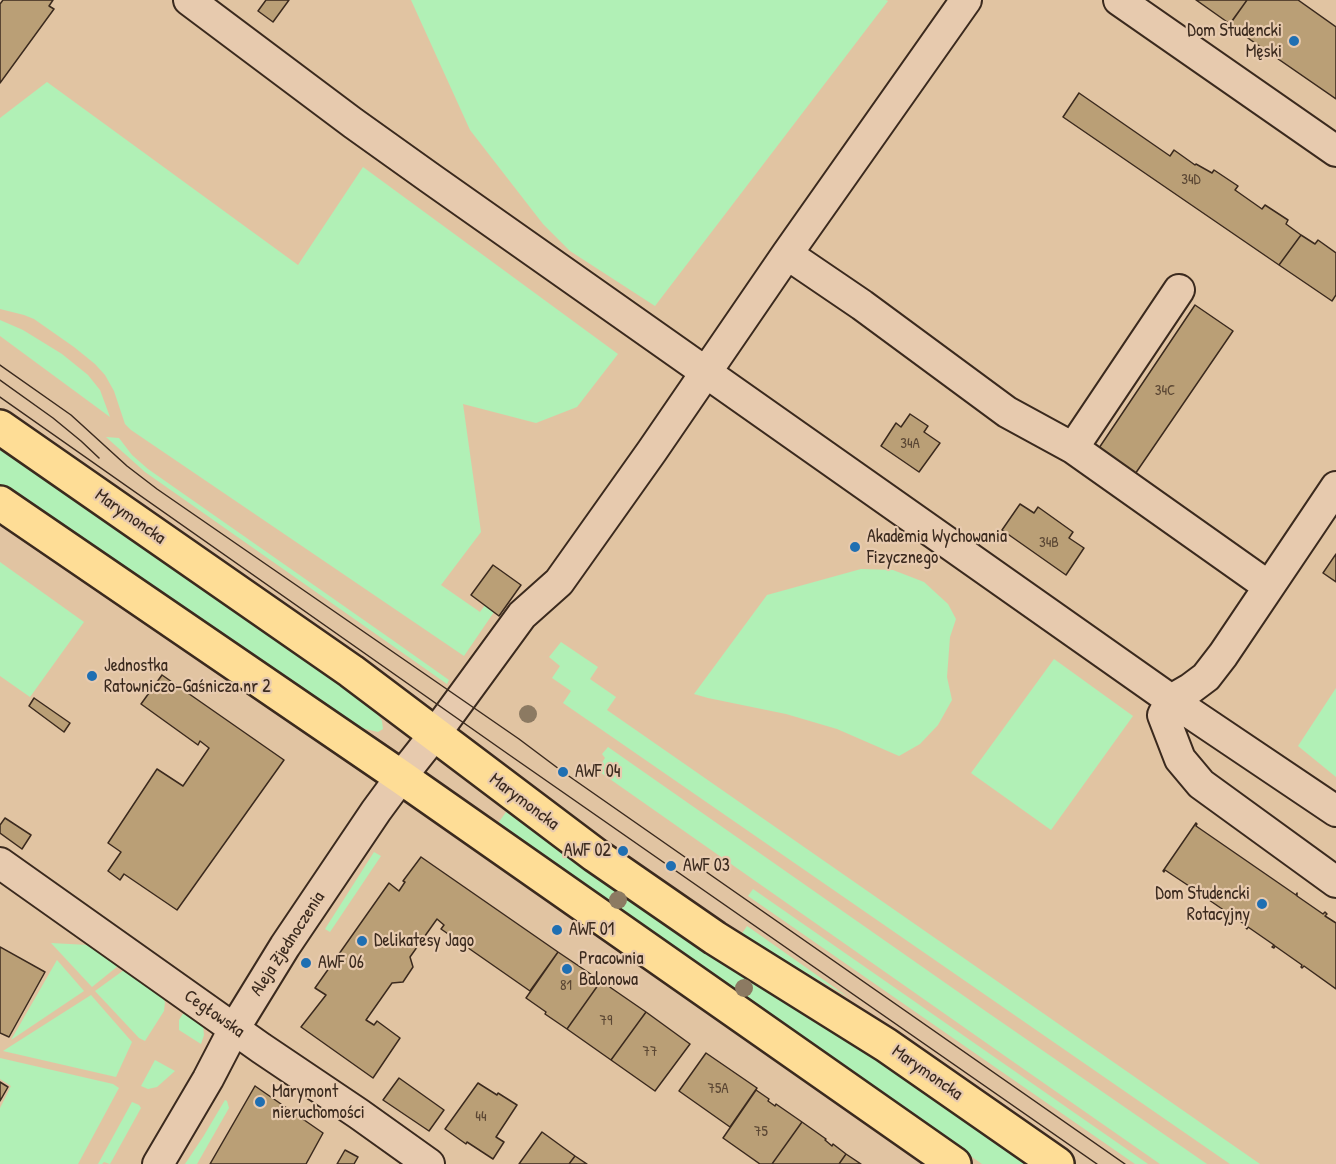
<!DOCTYPE html>
<meta charset="utf-8">
<style>
body{margin:0}
canvas{display:block;background:#e1c4a2}
</style>
<canvas width="1336" height="1164"></canvas>
<script>
const context = document.querySelector('canvas').getContext('2d');
context.lineJoin = 'round';
function paint(path, color) {
  context.fillStyle = color;
  context.fill(path, 'evenodd');
}
function shape(rows) {
  const path = new Path2D();
  for (const r of rows) {
    path.moveTo(r[0], r[1]);
    for (let i = 2; i < r.length; i += 2) path.lineTo(r[i], r[i + 1]);
  }
  return path;
}
function stroke(path, color, width, dash) {
  context.strokeStyle = color;
  context.lineWidth = width;
  context.lineCap = dash ? 'butt' : 'round';
  context.setLineDash(dash || []);
  context.stroke(path);
}
function write(font, color, halo, rows, align = 'center') {
  context.font = font + ' "Patrick Hand",sans-serif';
  context.lineWidth = 4.5;
  context.setLineDash([]);
  context.textBaseline = 'middle';
  context.strokeStyle = halo;
  context.fillStyle = color;
  for (const [text, x, y, turn = 0] of rows) {
    context.save();
    context.translate(x, y);
    context.rotate((+turn || 0) * Math.PI / 180);
    context.textAlign = isNaN(turn) ? turn : align;
    if (halo) context.strokeText(text, 0, 0);
    context.fillText(text, 0, 0);
    context.restore();
  }
}
paint(shape([
 [411,0,886,0,888,1,655,306,570,251,543,224,470,130],
 [47,82,298,265,363,167,618,354,577,407,536,423,463,404,481,532,441,585,480,612,485,605,494,612,464,656,131,430,125,424,114,391,105,375,95,364,74,347,34,319,24,315,0,309,0,118],
 [0,320,23,330,62,354,88,375,100,390,110,417,0,336],
 [106,437,119,438,132,455,148,469,391,639,449,680,447,684,145,472],
 [0,447,50,483,274,635,373,707,382,721,383,729,378,732,357,727,337,714,0,484],
 [0,562,84,622,30,697,0,676],
 [861,569,893,570,924,582,948,604,956,619,950,637,947,677,952,700,938,725,920,744,899,756,837,729,786,714,708,698,694,694,767,595],
 [561,642,598,667,590,679,616,697,607,710,1260,1164,1230,1164,563,703,571,691,552,678,560,666,549,657],
 [1054,659,1133,716,1051,830,971,773],
 [1336,688,1336,777,1298,746],
 [608,747,984,1010,1207,1164,1160,1164,1005,1056,597,770,605,758,602,754],
 [506,812,710,954,886,1063,1030,1164,982,1164,496,826],
 [374,852,381,856,330,932,325,929],
 [753,889,1148,1164,1135,1164,748,896],
 [747,926,848,997,741,935],
 [51,943,88,945,118,966,92,987],
 [57,960,84,991,11,1040],
 [124,970,161,995,165,1002,164,1011,145,1041,139,1038,95,991],
 [91,995,132,1042,116,1077,3,1051],
 [186,1009,203,1025,204,1035,201,1044,179,1030,179,1020],
 [0,1058,113,1084,119,1088,78,1164,0,1164,0,1108,11,1086,0,1079],
 [155,1060,175,1071,157,1087,148,1089,141,1086],
 [225,1100,227,1101,229,1108,197,1164,185,1164,203,1137],
 [132,1102,139,1105,141,1108,110,1164,104,1162,102,1164,98,1164]
]), '#b1f0b6');
const building = shape([
 [3,0,53,0,49,6,54,9,0,83,0,4,3,0],
 [266,0,289,0,273,22,258,11,266,0],
 [1196,0,1247,0,1230,24,1196,0],
 [1247,0,1298,0,1336,27,1336,99,1229,25,1247,0],
 [1079,93,1170,156,1174,150,1195,165,1196,164,1212,173,1214,170,1238,186,1235,190,1262,209,1265,205,1288,220,1286,224,1301,235,1279,265,1063,117,1079,93],
 [1301,235,1315,244,1318,240,1336,253,1336,295,1332,301,1279,265,1301,235],
 [1195,305,1233,331,1133,477,1097,451,1195,305],
 [910,414,928,426,924,432,940,443,919,472,881,446,896,423,901,427,910,414],
 [1020,504,1034,513,1038,507,1073,532,1069,538,1084,548,1066,575,1002,530,1020,504],
 [1336,554,1336,582,1323,573,1336,554],
 [493,565,521,585,499,616,471,595,493,565],
 [162,675,284,760,177,910,124,874,120,880,108,871,121,852,108,843,157,769,183,786,209,748,200,741,198,745,141,704,162,675],
 [34,698,70,723,64,732,29,706,34,698],
 [5,818,31,835,22,849,0,833,0,825,5,818],
 [1196,823,1197,824,1196,826,1296,895,1297,893,1297,896,1323,914,1325,912,1327,914,1325,916,1336,923,1336,989,1304,966,1302,968,1301,967,1302,965,1275,946,1274,948,1272,947,1274,945,1248,927,1247,929,1246,928,1247,926,1193,889,1192,892,1190,891,1192,888,1165,870,1164,872,1163,871,1196,823],
 [421,857,558,952,530,991,441,929,444,925,437,919,410,957,413,967,403,982,392,983,366,1020,374,1025,377,1021,400,1038,373,1078,301,1027,326,995,315,988,389,883,399,891,405,882,403,881,421,857],
 [0,947,45,972,9,1037,0,1033,0,947],
 [558,952,601,981,567,1029,545,1014,546,1012,526,998,558,952],
 [601,981,646,1012,611,1060,567,1029,601,981],
 [646,1012,690,1044,655,1091,611,1060,646,1012],
 [706,1053,757,1088,730,1127,679,1091,706,1053],
 [399,1078,444,1110,429,1131,383,1100,399,1078],
 [0,1082,8,1087,0,1101,0,1082],
 [478,1083,497,1095,498,1093,517,1105,496,1137,504,1142,493,1159,467,1142,466,1144,445,1129,478,1083],
 [255,1086,323,1133,306,1164,210,1164,255,1086],
 [756,1090,769,1099,768,1101,775,1106,776,1104,802,1122,772,1164,760,1164,723,1138,756,1090],
 [802,1122,826,1139,825,1140,832,1146,833,1144,846,1154,839,1164,772,1164,802,1122],
 [542,1132,575,1156,569,1164,519,1164,542,1132],
 [345,1150,358,1157,354,1164,337,1164,345,1150],
 [846,1154,861,1164,839,1164,846,1154],
 [575,1156,587,1164,569,1164,575,1156]
]);
paint(building, '#ba9f76');
stroke(building, '#3b2a1e', 1.5);
const minor = shape([
 [189,0,353,123,430,178,1171,700,1190,689,1206,677,1223,655,1336,487],
 [1119,0,1336,151],
 [787,254,862,305,1007,412,1073,448,1268,586],
 [1073,448,1179,290],
 [1336,811,1171,700,1163,715,1180,759,1201,784,1336,882],
 [0,863,261,1048,359,1114,429,1164],
 [158,1164,208,1079,234,1029,285,946,376,811,401,777,435,734,522,615,559,582,652,451,787,254,966,0]
]);
const major = shape([
 [0,427,351,671,595,855,715,938,886,1045,1057,1164],
 [0,503,401,777,954,1164]
]);
stroke(minor, '#3b2a1e', 34);
stroke(major, '#3b2a1e', 38);
stroke(minor, '#e7caae', 30);
stroke(major, '#fedd96', 33);
stroke(shape([
 [0,365,71,415,127,466,157,489,519,739,563,772,1125,1164],
 [0,380,53,418,81,441,99,458],
 [0,397,508,754,1097,1164]
]), '#3b2a1e', 1.5);
context.fillStyle = '#8c7a62';
for (const [x, y] of [
 [528,714],
 [618,900],
 [744,988]
]) {
  context.beginPath();
  context.arc(x, y, 9, 0, 2 * Math.PI);
  context.fill();
}
for (const [x, y, r, color] of [
 [1294,41,6,"#1f6fb2"],
 [855,547,6,"#1f6fb2"],
 [92,676,6,"#1f6fb2"],
 [563,772,6,"#1f6fb2"],
 [623,851,6,"#1f6fb2"],
 [671,866,6,"#1f6fb2"],
 [1262,904,6,"#1f6fb2"],
 [557,930,6,"#1f6fb2"],
 [362,941,6,"#1f6fb2"],
 [306,963,6,"#1f6fb2"],
 [567,969,6,"#1f6fb2"],
 [260,1102,6,"#1f6fb2"]
]) {
  const dot = new Path2D();
  dot.arc(x, y, r, 0, 2 * Math.PI);
  context.fillStyle = color;
  context.fill(dot);
  stroke(dot, '#e7caae', 2);
}
write('15px', '#5b4734', null, [
 ["34D",1191,180],
 ["34C",1165,391],
 ["34A",910,444],
 ["34B",1049,543],
 ["81",566,986],
 ["79",606,1021],
 ["77",650,1052],
 ["75A",718,1089],
 ["44",481,1117],
 ["75",761,1132]
]);
write('18px', '#3b2a1e', '#e7caae', [
 ["Dom Studencki",1282,31,"right"],
 ["Męski",1282,52,"right"],
 ["Akademia Wychowania",867,537],
 ["Fizycznego",867,558],
 ["Jednostka",104,666],
 ["Ratowniczo-Gaśnicza nr 2",104,687],
 ["AWF 04",575,772],
 ["AWF 02",611,851,"right"],
 ["AWF 03",683,866],
 ["Dom Studencki",1250,894,"right"],
 ["Rotacyjny",1250,915,"right"],
 ["AWF 01",569,930],
 ["Delikatesy Jago",374,941],
 ["Pracownia",579,959],
 ["Balonowa",579,980],
 ["AWF 06",318,963],
 ["Marymont",272,1092],
 ["nieruchomości",272,1113]
], 'left');
write('18px', '#3b2a1e', '#e7caae', [
 ["Marymoncka",130,517,35],
 ["Marymoncka",524,802,37],
 ["Aleja Zjednoczenia",288,944,-57],
 ["Cegłowska",214,1014,35],
 ["Marymoncka",927,1073,35]
]);
</script>
